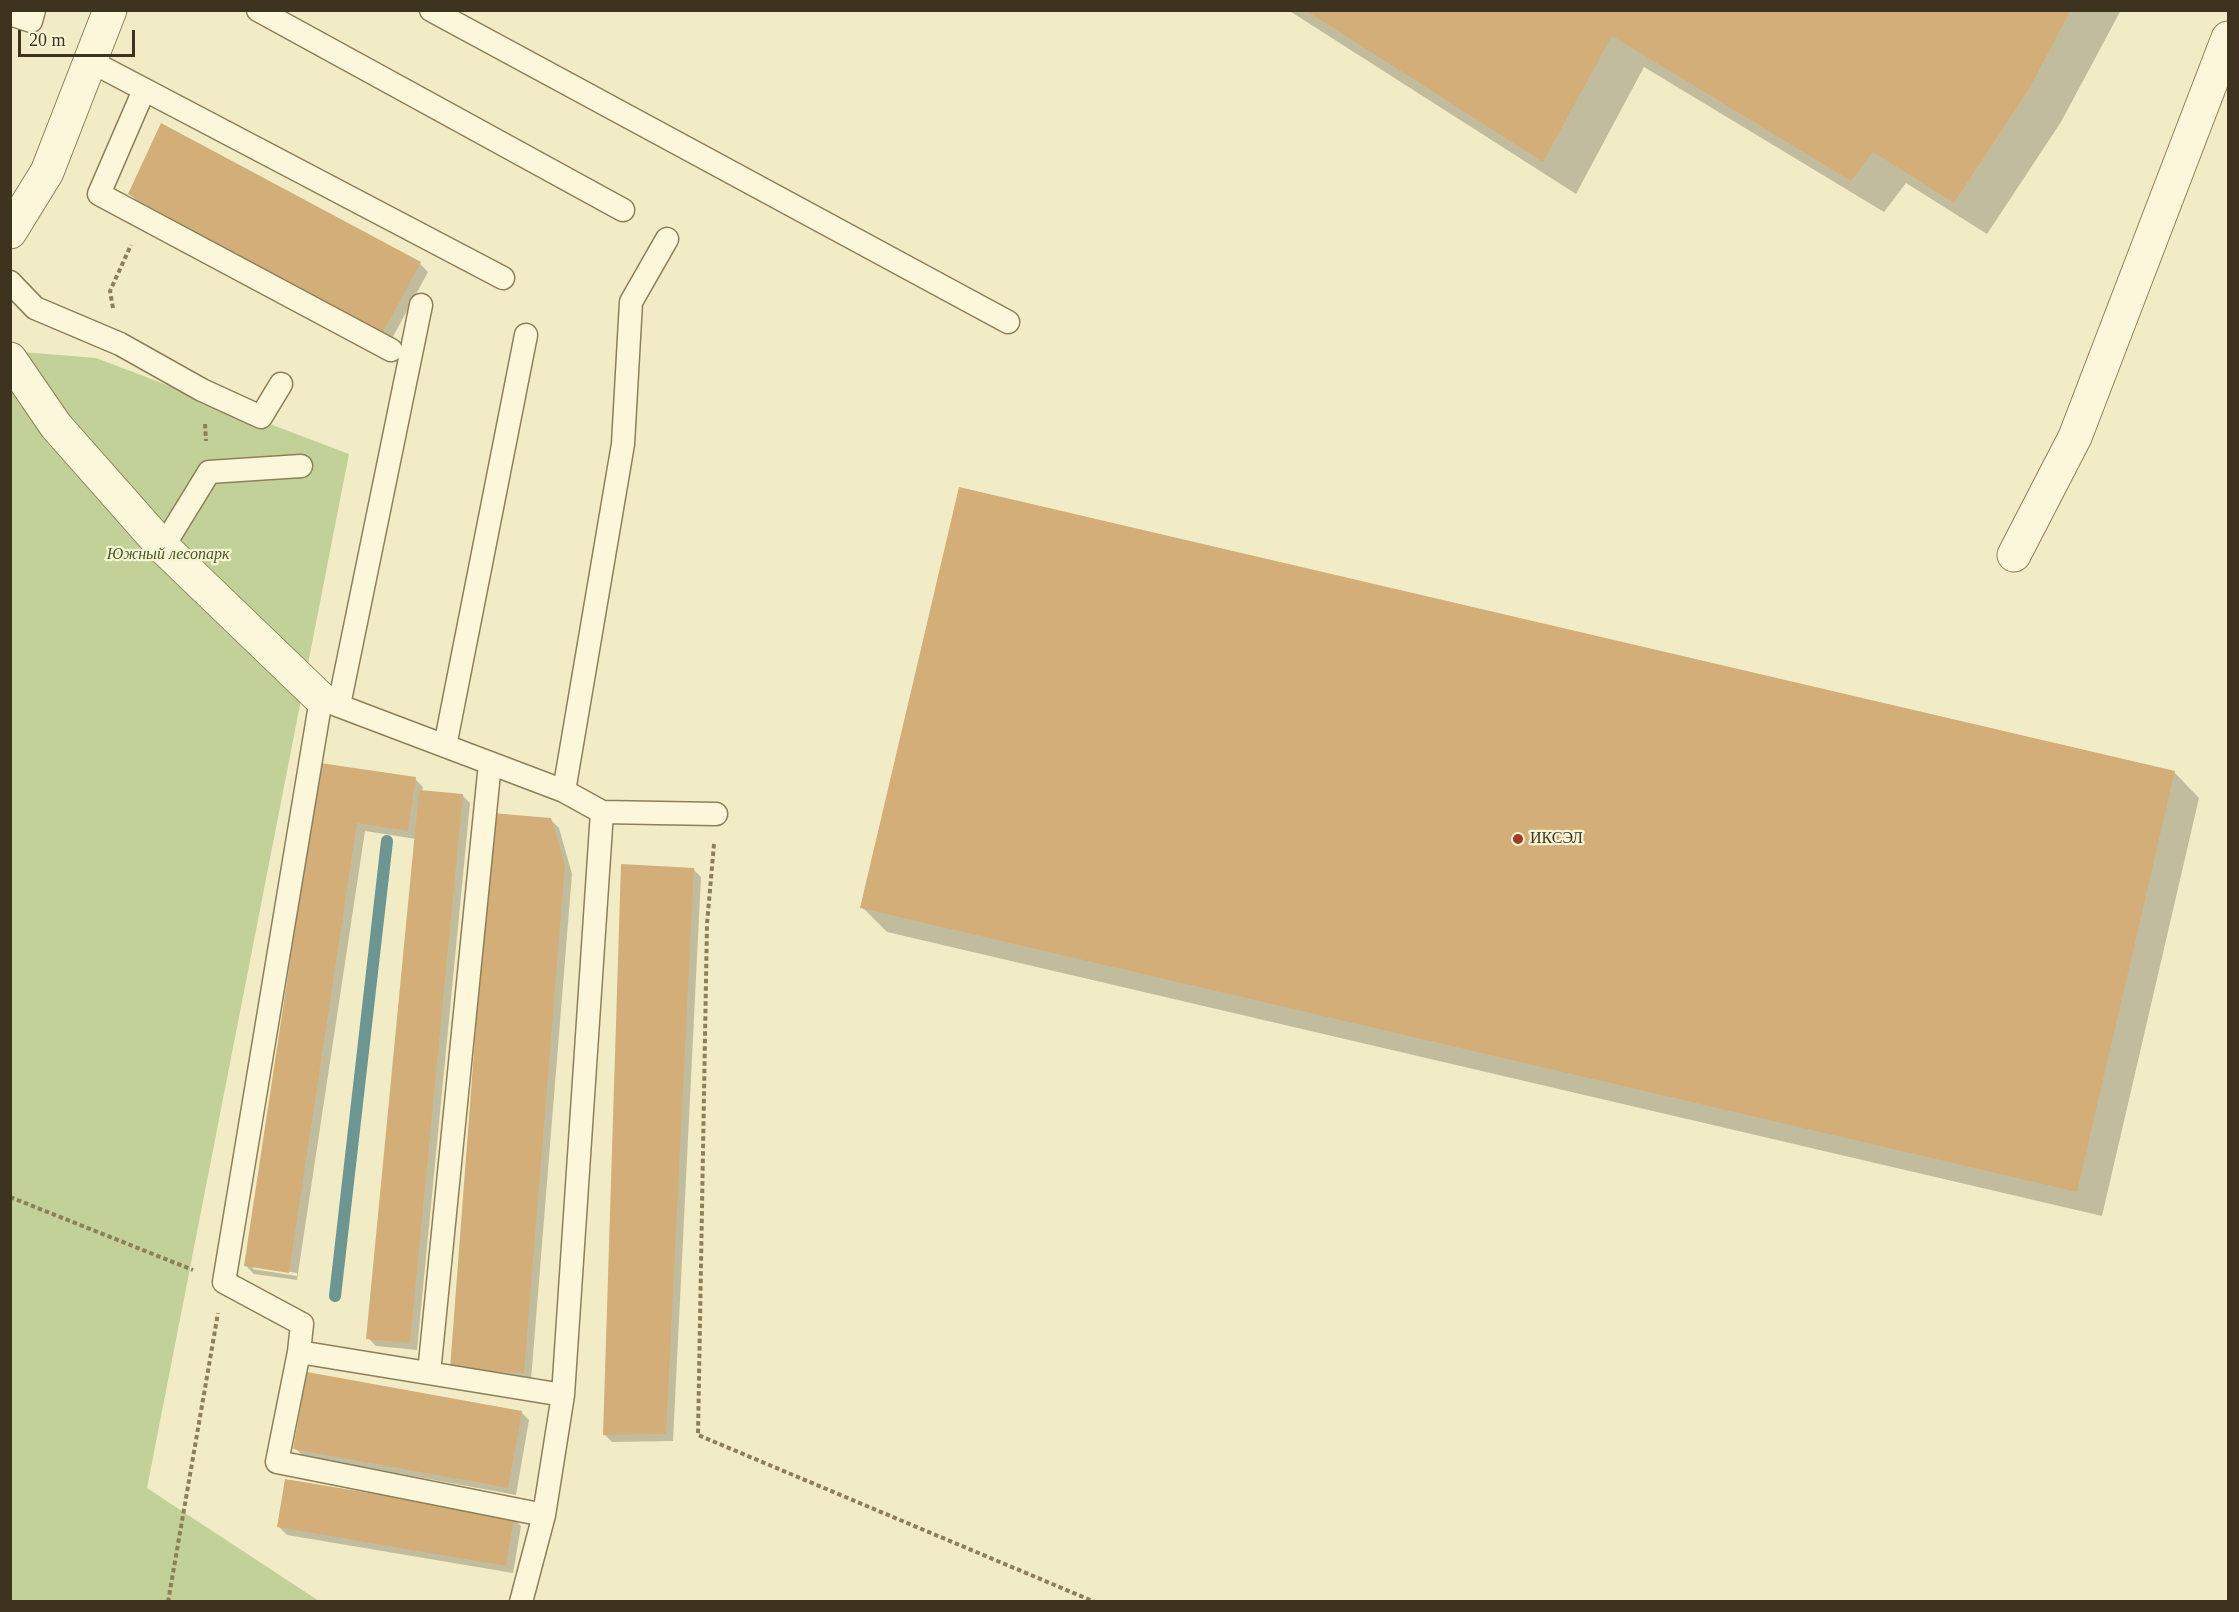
<!DOCTYPE html>
<meta charset="utf-8">
<style>
body{margin:0}
#map{position:relative;width:2239px;height:1612px;overflow:hidden;background:#f2ecc6;font-family:"Times New Roman",serif}
canvas{display:block}
.frame{position:absolute;inset:0;border:12px solid #3e331e;pointer-events:none}
.scale{position:absolute;left:18px;top:30px;width:117px;height:27px;box-sizing:border-box;border:3px solid #3e331e;border-top:0;padding-left:8px;font-size:18px;line-height:21px;white-space:nowrap;color:#3e331e;-webkit-text-stroke:4px #f8f4d6;paint-order:stroke}
</style>
<div id="map">
<canvas width="2239" height="1612"></canvas>
<div class="frame"></div>
<div class="scale">20 m</div>
</div>
<script>
const context = document.querySelector('canvas').getContext('2d');
context.lineJoin = 'round';
function paint(path, color) {
  context.fillStyle = color;
  context.fill(path, 'evenodd');
}
function shape(rows) {
  const path = new Path2D();
  for (const r of rows) {
    path.moveTo(r[0], r[1]);
    for (let i = 2; i < r.length; i += 2) path.lineTo(r[i], r[i + 1]);
  }
  return path;
}
function stroke(path, color, width, dash) {
  context.strokeStyle = color;
  context.lineWidth = width;
  context.lineCap = dash ? 'butt' : 'round';
  context.setLineDash(dash || []);
  context.stroke(path);
}
function write(font, color, halo, rows, align = 'center') {
  context.font = font + ' "Times New Roman",serif';
  context.lineWidth = 4.5;
  context.setLineDash([]);
  context.textBaseline = 'middle';
  context.strokeStyle = halo;
  context.fillStyle = color;
  for (const [text, x, y, turn = 0] of rows) {
    context.save();
    context.translate(x, y);
    context.rotate((+turn || 0) * Math.PI / 180);
    context.textAlign = isNaN(turn) ? turn : align;
    if (halo) context.strokeText(text, 0, 0);
    context.fillText(text, 0, 0);
    context.restore();
  }
}
paint(shape([
 [10,351,96,358,349,454,147,1488,319,1601,11,1601]
]), '#c1d198');
paint(shape([
 [1288,10,2121,10,2061,122,1987,234,1906,183,1884,212,1644,67,1576,194],
 [130,194,420,264,428,272,389,344,138,202],
 [322,764,415,779,423,787,422,791,462,795,470,803,417,1350,376,1346,368,1338,416,839,365,831,297,1280,254,1274,246,1266],
 [253,1266,297,1273,297,1276,253,1269],
 [2175,773,2199,798,2102,1216,887,932,862,907],
 [551,820,559,828,572,874,531,1380,460,1377],
 [693,869,701,877,673,1441,612,1442,604,1434],
 [521,1412,529,1420,516,1495,303,1456,295,1448],
 [513,1518,521,1526,513,1573,287,1535,279,1527]
]), '#0003');
stroke(shape([
 [335,1296,387,841]
]), '#6d9592', 12);
paint(shape([
 [1305,10,2071,10,2029,89,1954,203,1873,152,1851,181,1612,36,1543,162],
 [161,123,421,262,380,338,128,194],
 [959,487,2175,771,2077,1192,860,908],
 [320,763,416,777,408,831,357,823,289,1273,244,1266],
 [419,790,463,794,410,1343,366,1339],
 [492,813,551,818,565,865,524,1373,450,1369],
 [621,864,694,868,666,1434,603,1435],
 [307,1372,522,1411,508,1488,293,1449],
 [285,1479,514,1517,506,1566,277,1527]
]), '#d3ae79');
const service = shape([
 [258,10,623,210],
 [431,10,1008,322],
 [10,14,31,21,34,10],
 [90,61,503,278],
 [144,90,99,194,391,350],
 [10,282,35,308,120,344,202,390,261,417,281,384],
 [163,547,209,472,301,466],
 [339,705,421,305],
 [445,746,526,335],
 [564,791,623,444,631,302,667,239],
 [299,1352,563,1395,602,812],
 [429,1373,490,763],
 [563,1395,544,1515,277,1462,299,1352,302,1324,224,1282,321,699,564,791,602,812,716,814],
 [521,1602,544,1515]
]);
const minor = shape([
 [10,359,56,426,163,547,321,699],
 [2014,555,2075,437,2228,38]
]);
const tertiary = shape([
 [10,232,47,172,110,10]
]);
stroke(service, '#8f7f59', 25);
stroke(minor, '#8f7f59', 35);
stroke(tertiary, '#8f7f59', 35);
stroke(shape([
 [113,308,110,291,131,245],
 [205,424,206,441],
 [714,844,707,924,698,1435,1095,1602],
 [10,1197,193,1270],
 [168,1602,218,1313]
]), '#8f7f59', 4, [4.5, 3]);
stroke(service, '#fbf7da', 22);
stroke(minor, '#fbf7da', 33);
stroke(tertiary, '#fbf7da', 33);
for (const [x, y, r, color] of [
 [1518,839,6,"#a33924"]
]) {
  const dot = new Path2D();
  dot.arc(x, y, r, 0, 2 * Math.PI);
  context.fillStyle = color;
  context.fill(dot);
  stroke(dot, '#f8f4d6', 2);
}
write('italic 16px', '#445c23', '#f8f4d6', [
 ["Южный лесопарк",168,555]
]);
write('16px', '#3e331e', '#f8f4d6', [
 ["ИКСЭЛ",1530,839]
], 'left');
</script>
